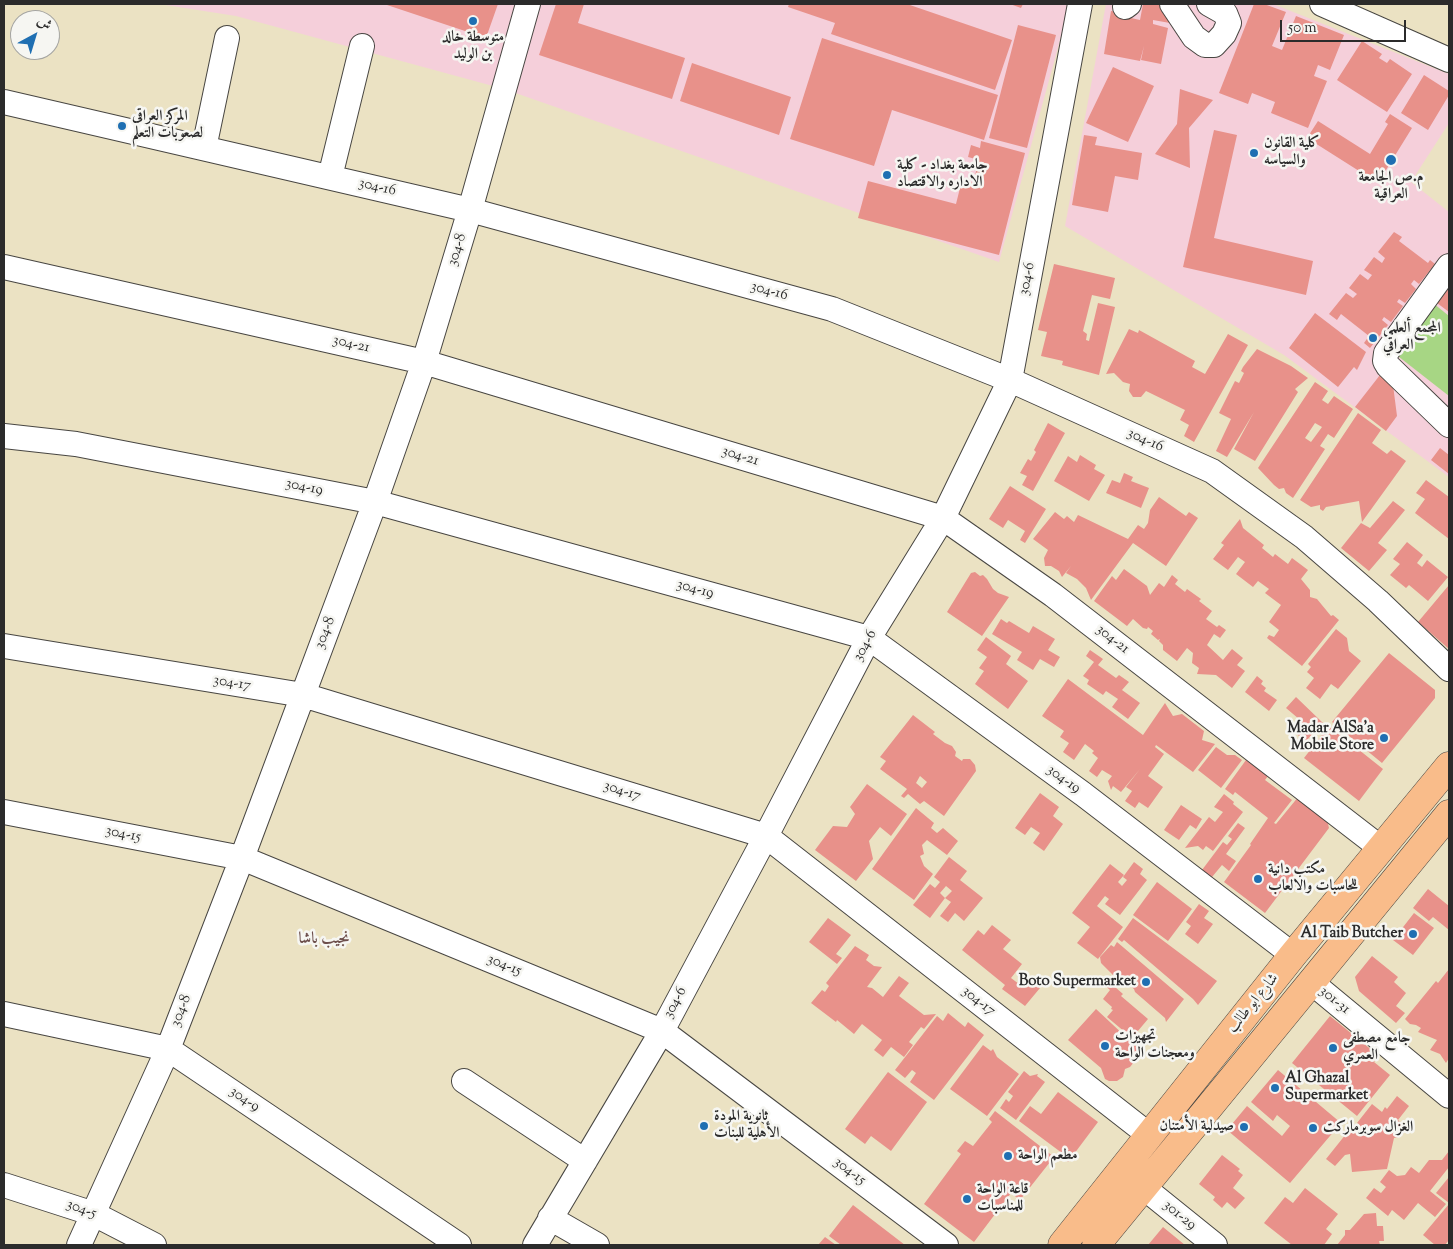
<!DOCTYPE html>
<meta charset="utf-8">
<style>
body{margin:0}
#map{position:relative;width:1453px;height:1249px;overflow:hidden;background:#ebe2c3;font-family:"Sorts Mill Goudy",Amiri,serif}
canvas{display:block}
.frame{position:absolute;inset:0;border:5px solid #2b2b2b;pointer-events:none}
.north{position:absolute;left:10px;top:10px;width:50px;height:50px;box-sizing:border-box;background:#f6f6f2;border:1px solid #a5a5a2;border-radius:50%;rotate:39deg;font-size:14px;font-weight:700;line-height:20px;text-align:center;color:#2b2b2b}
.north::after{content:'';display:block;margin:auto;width:18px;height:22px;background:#1f6fb2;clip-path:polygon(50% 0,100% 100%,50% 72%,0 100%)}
.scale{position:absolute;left:1280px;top:20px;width:126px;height:22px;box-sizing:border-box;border:2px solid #2b2b2b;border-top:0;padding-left:6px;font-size:15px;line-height:18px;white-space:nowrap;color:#2b2b2b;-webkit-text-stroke:4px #f6f6f2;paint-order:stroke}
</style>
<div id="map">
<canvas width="1453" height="1249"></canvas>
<div class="frame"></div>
<div class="north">ش</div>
<div class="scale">50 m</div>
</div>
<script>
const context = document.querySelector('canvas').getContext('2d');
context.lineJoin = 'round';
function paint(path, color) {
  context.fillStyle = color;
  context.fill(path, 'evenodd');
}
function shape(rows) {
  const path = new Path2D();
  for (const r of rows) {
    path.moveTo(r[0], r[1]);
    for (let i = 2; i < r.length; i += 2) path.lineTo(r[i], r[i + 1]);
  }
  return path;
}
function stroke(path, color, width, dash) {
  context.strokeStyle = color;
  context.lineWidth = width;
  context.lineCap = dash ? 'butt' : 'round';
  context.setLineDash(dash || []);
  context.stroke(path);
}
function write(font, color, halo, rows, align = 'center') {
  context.font = font + ' "Sorts Mill Goudy",Amiri,serif';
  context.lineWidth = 5;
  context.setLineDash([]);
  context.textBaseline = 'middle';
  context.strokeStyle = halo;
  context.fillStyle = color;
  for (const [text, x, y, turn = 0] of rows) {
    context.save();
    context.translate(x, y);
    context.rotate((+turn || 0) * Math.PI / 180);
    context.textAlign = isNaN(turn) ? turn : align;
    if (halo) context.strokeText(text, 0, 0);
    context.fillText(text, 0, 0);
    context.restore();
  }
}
paint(shape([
 [159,4,1070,4,999,262,504,89,236,16],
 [1106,4,1273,4,1449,74,1449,123,1411,182,1449,212,1449,477,1284,355,1065,226]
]), '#f5cfda');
paint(shape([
 [1433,303,1449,316,1449,396,1394,353]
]), '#a7d684');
paint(shape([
 [384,4,498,4,486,38],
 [556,4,584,4,578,23,685,58,672,99,539,55],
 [789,4,907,4,1012,40,995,90,831,34,835,23,788,7],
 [1010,4,1023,4,1021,8],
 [1143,4,1170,4,1173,8,1170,23,1153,20,1153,24,1168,28,1161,64,1141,60,1144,46,1140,61,1104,54,1111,11,1132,14,1131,18,1140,20],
 [1254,4,1264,4,1286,12,1272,46,1282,50,1296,16,1344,35,1330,70,1318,65,1314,76,1327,81,1308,128,1271,113,1275,102,1252,93,1248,104,1219,93],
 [1018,25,1056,35,1027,148,989,138],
 [822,38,998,95,984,140,892,110,874,166,790,139],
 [1362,41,1382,54,1379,58,1387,63,1390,59,1412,74,1387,112,1337,80],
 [692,63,791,97,779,135,680,101],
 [1113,67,1154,86,1128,142,1086,123],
 [1424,75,1449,91,1449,95,1428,130,1401,113],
 [1180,89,1213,100,1189,128,1190,168,1155,154,1177,124],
 [1390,114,1412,128,1378,183,1307,138,1318,121,1370,154,1388,124,1385,122],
 [1214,130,1237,135,1214,238,1313,261,1306,295,1183,267],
 [1084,135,1097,137,1095,145,1142,153,1138,180,1115,176,1108,212,1072,205],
 [981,141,1025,153,999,255,858,218,868,181,956,204,962,180,973,183,979,160,968,157,971,145,980,148],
 [1394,232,1402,237,1399,241,1428,263,1430,260,1435,264,1419,284,1414,280,1411,284,1416,289,1405,303,1399,299,1397,302,1403,306,1391,322,1384,317,1382,320,1388,325,1370,348,1364,343,1369,336,1341,314,1337,320,1329,314,1346,293,1353,298,1357,294,1349,288,1360,274,1368,280,1372,275,1364,270,1374,257,1382,263,1385,258,1378,252],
 [1054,264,1115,278,1110,299,1092,295,1083,331,1087,334,1086,340,1089,341,1098,303,1115,307,1099,375,1062,365,1063,361,1041,356,1047,332,1038,330],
 [1449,279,1449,312,1433,300],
 [1315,313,1366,352,1357,370,1354,367,1338,387,1289,348],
 [1129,329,1138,333,1139,330,1195,361,1192,367,1205,374,1228,334,1248,345,1194,442,1184,436,1189,425,1180,420,1185,410,1146,391,1141,397,1133,397,1129,391,1130,384,1123,382,1114,373,1106,374],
 [1257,349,1291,366,1308,378,1295,389,1298,392,1255,461,1234,449,1254,412,1227,457,1216,451,1231,419,1219,413,1235,381,1239,383,1244,373,1241,371,1243,367],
 [1380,375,1393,385,1397,416,1386,431,1355,407],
 [1315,382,1328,391,1322,400,1328,404,1334,396,1353,409,1334,438,1328,434,1320,446,1325,449,1293,498,1286,493,1284,488,1279,489,1274,485,1258,468],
 [1315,423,1322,427,1311,442,1305,438],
 [1358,413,1381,430,1372,443,1387,454,1391,450,1406,461,1362,522,1359,501,1326,507,1323,511,1320,509,1320,505,1311,507,1300,500],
 [1048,423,1065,433,1033,491,1022,485,1027,476,1020,473,1028,459,1031,461,1036,452,1034,450],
 [1440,448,1449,455,1449,474,1431,460],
 [1080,455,1096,465,1094,469,1105,475,1089,501,1054,481,1068,456,1077,462],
 [1124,473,1133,477,1131,481,1149,488,1141,508,1106,493,1112,480,1120,483],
 [1426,480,1449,497,1449,539,1415,513,1425,499,1416,493],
 [1010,486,1046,509,1025,543,1020,540,1025,531,1008,520,1003,528,989,519],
 [1159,497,1186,516,1189,512,1198,518,1166,566,1133,543,1091,600,1086,588,1077,579,1066,573,1071,566,1062,577,1059,571,1051,566,1045,566,1044,558,1048,550,1033,539,1055,512,1064,519,1067,516,1074,522,1078,515,1128,539,1138,525,1144,529,1148,523,1150,510],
 [1393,501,1405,510,1378,543,1387,550,1369,571,1341,548,1361,523,1370,528],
 [1240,519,1243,528,1264,545,1262,548,1273,557,1275,554,1288,564,1292,558,1308,570,1301,579,1310,590,1310,597,1317,599,1331,616,1333,615,1339,620,1302,666,1267,638,1269,635,1274,637,1279,630,1269,622,1281,605,1265,593,1269,589,1258,581,1253,587,1236,574,1245,562,1238,557,1228,570,1213,559,1224,545,1221,543],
 [1407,542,1423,555,1417,563,1422,567,1427,560,1448,577,1428,601,1409,585,1406,588,1390,575,1400,564,1393,559],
 [1124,569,1147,586,1150,595,1159,583,1164,587,1172,575,1178,580,1175,584,1185,592,1187,589,1201,599,1199,601,1212,611,1206,619,1217,627,1219,625,1226,630,1220,638,1214,634,1207,645,1223,660,1232,649,1243,658,1237,665,1245,671,1232,688,1216,675,1197,674,1199,668,1192,663,1193,653,1187,648,1177,661,1163,650,1163,645,1159,641,1160,639,1158,640,1151,634,1153,631,1148,627,1147,629,1143,628,1133,619,1127,626,1094,601,1112,576,1116,580],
 [975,572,980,576,983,575,987,579,993,589,998,593,1009,597,982,636,947,612,971,573],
 [1449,585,1449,649,1418,622],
 [1001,619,1007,623,1009,621,1029,633,1033,626,1055,639,1048,650,1060,657,1054,667,1040,659,1033,670,1017,660,1022,652,992,634],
 [1336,629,1347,638,1349,651,1361,661,1338,689,1331,684,1320,699,1306,688,1314,678,1307,672,1311,667,1308,664],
 [986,637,1011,656,1006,664,1028,681,1008,709,975,684,984,671,979,668,987,657,977,650],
 [1090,650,1103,659,1098,665,1116,678,1119,675,1129,682,1122,690,1140,703,1128,719,1112,707,1118,699,1106,691,1103,695,1087,684,1089,680,1083,676,1094,662,1086,656],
 [1389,653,1435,690,1435,698,1382,763,1332,722],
 [1257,676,1263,681,1261,684,1266,688,1264,691,1277,700,1269,711,1245,692],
 [1068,679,1143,735,1165,703,1173,716,1182,714,1204,731,1202,740,1215,744,1193,772,1156,745,1155,747,1164,754,1148,776,1163,787,1148,808,1139,802,1135,808,1125,801,1132,791,1126,787,1140,769,1121,792,1113,786,1111,790,1108,781,1112,776,1102,770,1097,777,1089,771,1098,758,1092,753,1094,751,1085,744,1074,760,1063,752,1069,743,1060,737,1064,731,1042,716],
 [1296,697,1323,723,1305,742,1291,728,1299,719,1286,708],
 [913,715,935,732,933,734,945,743,952,746,956,752,955,756,962,761,963,759,970,759,975,765,976,771,944,816,924,801,920,804,908,794,904,798,901,796,907,789,880,769,886,761,880,757],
 [920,776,927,782,922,788,916,783],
 [1329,726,1383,769,1359,801,1304,758],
 [1216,747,1227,755,1235,755,1242,760,1221,788,1198,770],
 [1246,760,1268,776,1265,780,1292,800,1274,823,1276,824,1299,796,1326,816,1329,828,1265,913,1224,882,1251,845,1250,844,1268,818,1235,792,1233,795,1225,789],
 [867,784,907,814,891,836,880,827,869,841,873,859,856,881,815,850,833,826,847,827,855,814,850,807],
 [1040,793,1059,807,1053,816,1063,824,1044,851,1033,843,1040,833,1031,827,1025,835,1015,828],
 [1224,794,1234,802,1233,804,1243,812,1213,851,1206,846,1203,850,1198,846,1185,848,1209,817,1215,822,1223,812,1214,807],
 [1181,805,1202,819,1196,829,1190,825,1179,840,1164,830],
 [916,808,934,823,931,828,937,833,943,828,958,841,947,855,927,840,922,845,924,854,920,856,924,866,933,874,914,900,872,869],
 [1238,823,1245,828,1226,854,1236,861,1229,871,1222,865,1212,877,1202,870,1223,842,1227,845,1232,839,1228,836],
 [949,857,967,871,960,880,983,898,964,921,955,913,948,922,940,916,951,902,945,898,952,891,946,886,940,893,945,898,930,918,913,905,930,884,935,888,940,882,934,877],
 [1134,862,1143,869,1140,874,1147,880,1120,915,1105,904,1109,899,1105,896,1097,906,1123,927,1098,959,1077,943,1090,927,1072,913,1110,864,1124,875,1118,882,1122,886,1127,880,1123,877],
 [1157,882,1192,909,1168,941,1133,915],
 [1428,889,1449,906,1449,930,1433,917,1429,921,1413,908],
 [1199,904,1209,911,1204,918,1213,924,1198,944,1185,934,1191,926,1186,922],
 [1414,913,1434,928,1413,955,1393,940],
 [828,918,851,935,836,954,842,958,837,964,809,942],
 [1133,918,1217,981,1198,1005,1193,999,1124,940,1122,942,1118,939],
 [992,925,1011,940,1003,949,1022,964,1011,978,1019,984,1025,977,1040,988,1025,1006,1002,989,1005,985,962,950,978,930,984,935],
 [1117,942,1184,999,1166,1022,1165,1018,1135,992,1134,989,1116,974,1114,976,1101,963,1100,957,1111,945,1114,947],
 [855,946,869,955,866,960,874,966,882,967,867,987,872,988,883,997,899,976,909,983,899,996,924,1015,936,1014,924,1029,921,1027,909,1042,913,1045,904,1057,891,1047,883,1057,874,1050,882,1040,862,1024,854,1034,837,1020,836,1022,811,1003,822,990,825,992,829,986,826,983],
 [1372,956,1398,977,1394,982,1406,993,1396,1006,1405,1013,1396,1023,1359,991,1355,977],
 [1449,969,1449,1058,1446,1063,1440,1054,1430,1050,1437,1040,1418,1032,1421,1028,1416,1025,1410,1024,1405,1019,1436,981,1438,983],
 [1109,977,1117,984,1115,987,1123,994,1121,996,1148,1019,1132,1038,1107,1017,1113,1010,1111,1009,1112,1007,1103,999,1110,990,1103,984],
 [1096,1009,1142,1052,1130,1067,1125,1069,1123,1077,1117,1081,1109,1081,1105,1079,1101,1068,1068,1040],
 [948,1013,965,1027,968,1022,984,1035,934,1100,910,1082,916,1073,912,1070,905,1078,895,1070,937,1016,943,1021],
 [1330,1016,1379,1056,1374,1062,1390,1075,1357,1116,1292,1063],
 [983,1045,991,1051,993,1049,997,1057,1019,1074,987,1116,950,1089],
 [1278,1070,1341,1123,1290,1183,1227,1130,1247,1106,1282,1136,1290,1126,1277,1115,1273,1121,1251,1102],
 [1024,1071,1030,1076,1038,1074,1037,1076,1045,1082,1016,1120,1000,1108,1006,1099,1009,1102,1013,1096,1008,1092],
 [888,1072,927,1102,891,1151,871,1136,865,1144,845,1129],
 [1058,1092,1098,1122,1068,1162,1062,1153,1019,1121,1030,1106,1041,1114],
 [1397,1096,1409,1106,1398,1120,1408,1128,1400,1137,1394,1138,1387,1169,1352,1172,1350,1154,1345,1155,1335,1166,1326,1159,1354,1124,1367,1135,1369,1133,1357,1123,1372,1104,1382,1112,1385,1107,1387,1109],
 [995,1111,1054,1157,1020,1200,1011,1193,974,1242,924,1204,961,1154,957,1151,965,1141,973,1146,992,1122,989,1119],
 [1449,1151,1449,1167,1430,1191,1446,1204,1435,1217,1418,1203,1404,1220,1392,1210,1388,1216,1366,1198,1374,1188,1381,1193,1386,1187,1380,1182,1389,1170,1397,1176,1405,1175,1411,1167,1419,1173,1429,1160,1442,1160],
 [1222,1155,1240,1169,1238,1171,1243,1175,1233,1188,1245,1198,1235,1209,1227,1202,1222,1208,1213,1200,1215,1197,1199,1184],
 [1449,1177,1449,1203,1436,1193],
 [1305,1188,1338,1214,1326,1229,1332,1234,1324,1245,1292,1245,1264,1223,1285,1197,1293,1203],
 [1449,1204,1449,1240,1445,1245,1435,1245,1423,1235],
 [853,1205,905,1245,841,1245,829,1236],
 [1376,1213,1377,1226,1383,1226,1384,1241,1379,1241,1380,1245,1337,1245,1345,1235,1345,1230,1350,1230,1364,1214],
 [1163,1227,1185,1245,1148,1245],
 [825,1237,836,1245,818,1245]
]), '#e8918a');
const minor = shape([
 [1172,4,1194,37,1205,45,1214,45,1224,34,1229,23,1225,13,1209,4],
 [1322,4,1449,60],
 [1125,7,1129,4],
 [4,102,470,210,832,309,1010,380,1212,471,1304,537,1378,601,1449,669],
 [204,148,227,38],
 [330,177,362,46],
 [1449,266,1386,353,1385,361,1388,366,1449,425],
 [4,267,424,362,943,518,1053,595,1382,849],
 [4,436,76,444,375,502,869,638,1083,794,1293,955],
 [4,646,303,695,766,836,1149,1135],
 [4,812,242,858,662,1031,946,1245],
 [1311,982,1449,1096],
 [4,1014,168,1049,459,1245],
 [464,1081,585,1161],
 [4,1185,94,1214,154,1245],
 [1143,1187,1215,1245],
 [550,1218,597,1245],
 [79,1245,168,1049,242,858,375,502,424,362,470,210,528,4],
 [535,1245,662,1031,766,836,869,638,943,518,1010,380,1080,4]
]);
const major = shape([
 [1062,1245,1293,955,1449,766],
 [1096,1245,1449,814]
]);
stroke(minor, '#484642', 26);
stroke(major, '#484642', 29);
stroke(minor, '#fff', 24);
stroke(major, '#f9bc8a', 28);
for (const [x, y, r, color] of [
 [473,21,5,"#1f6fb2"],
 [122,126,5,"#1f6fb2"],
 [1254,153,5,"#1f6fb2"],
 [1391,160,6,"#1f6fb2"],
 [887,175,5,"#1f6fb2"],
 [1373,338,5,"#1f6fb2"],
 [1384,738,5,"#1f6fb2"],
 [1258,879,5,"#1f6fb2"],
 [1413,934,5,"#1f6fb2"],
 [1146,982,5,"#1f6fb2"],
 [1105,1046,5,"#1f6fb2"],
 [1333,1048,5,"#1f6fb2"],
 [1275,1088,5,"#1f6fb2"],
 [704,1126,5,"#1f6fb2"],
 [1244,1127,5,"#1f6fb2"],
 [1313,1128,5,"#1f6fb2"],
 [1008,1156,5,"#1f6fb2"],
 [967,1199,5,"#1f6fb2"]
]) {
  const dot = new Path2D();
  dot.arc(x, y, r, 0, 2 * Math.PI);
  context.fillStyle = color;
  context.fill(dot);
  stroke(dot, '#f6f6f2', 2);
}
write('bold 15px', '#2b2b2b', '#f6f6f2', [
 ["متوسطة خالد",473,38,"center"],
 ["بن الوليد",473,55,"center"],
 ["المركز العراقي",132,117],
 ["لصعوبات التعلم",132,134],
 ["كلية القانون",1264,144],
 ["والسياسه",1264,161],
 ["جامعة بغداد - كلية",897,166],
 ["الاداره والاقتصاد",897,183],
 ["م.ص الجامعة",1391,178,"center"],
 ["العراقية",1391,195,"center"],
 ["المجمع ألعلمي",1383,329],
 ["العراقي",1383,346],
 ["Madar AlSa'a",1374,729,"right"],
 ["Mobile Store",1374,746,"right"],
 ["مكتب دانية",1268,870],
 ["للحاسبات والالعاب",1268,887],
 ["Al Taib Butcher",1403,934,"right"],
 ["Boto Supermarket",1136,982,"right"],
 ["تجهيزات",1115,1037],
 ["ومعجنات الواحة",1115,1054],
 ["جامع مصطفى",1343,1039],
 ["العمري",1343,1056],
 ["Al Ghazal",1285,1079],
 ["Supermarket",1285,1096],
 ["ثانوية المودة",714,1117],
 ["الأهلية للبنات",714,1134],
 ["صيدلية الأمتنان",1234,1127,"right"],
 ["الغزال سوبرماركت",1323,1128],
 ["مطعم الواحة",1018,1156],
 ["قاعة الواحة",977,1190],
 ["للمناسبات",977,1207]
], 'left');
write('15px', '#2b2b2b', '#f6f6f2', [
 ["304-16",377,188,13],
 ["304-8",458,250,-73],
 ["304-6",1028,279,-79],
 ["304-16",769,292,15],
 ["304-21",351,345,13],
 ["304-16",1145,441,24],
 ["304-21",740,457,17],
 ["304-19",304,488,11],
 ["304-19",695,590,15],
 ["304-8",326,633,-69],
 ["304-21",1112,640,38],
 ["304-6",866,646,-61],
 ["304-17",232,684,9],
 ["304-19",1063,780,36],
 ["304-17",622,792,17],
 ["304-15",123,835,11],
 ["304-15",504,966,22],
 ["301-31",1334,1001,39],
 ["304-17",978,1002,38],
 ["304-6",676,1003,-62],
 ["شارع ابو طالب",1254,1004,-51],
 ["304-8",182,1011,-69],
 ["304-9",244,1100,34],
 ["304-15",849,1172,37],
 ["304-5",81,1210,20],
 ["301-29",1179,1216,39]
]);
write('bold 16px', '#6d4f4c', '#f6f6f2', [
 ["نجيب باشا",324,940]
]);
</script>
